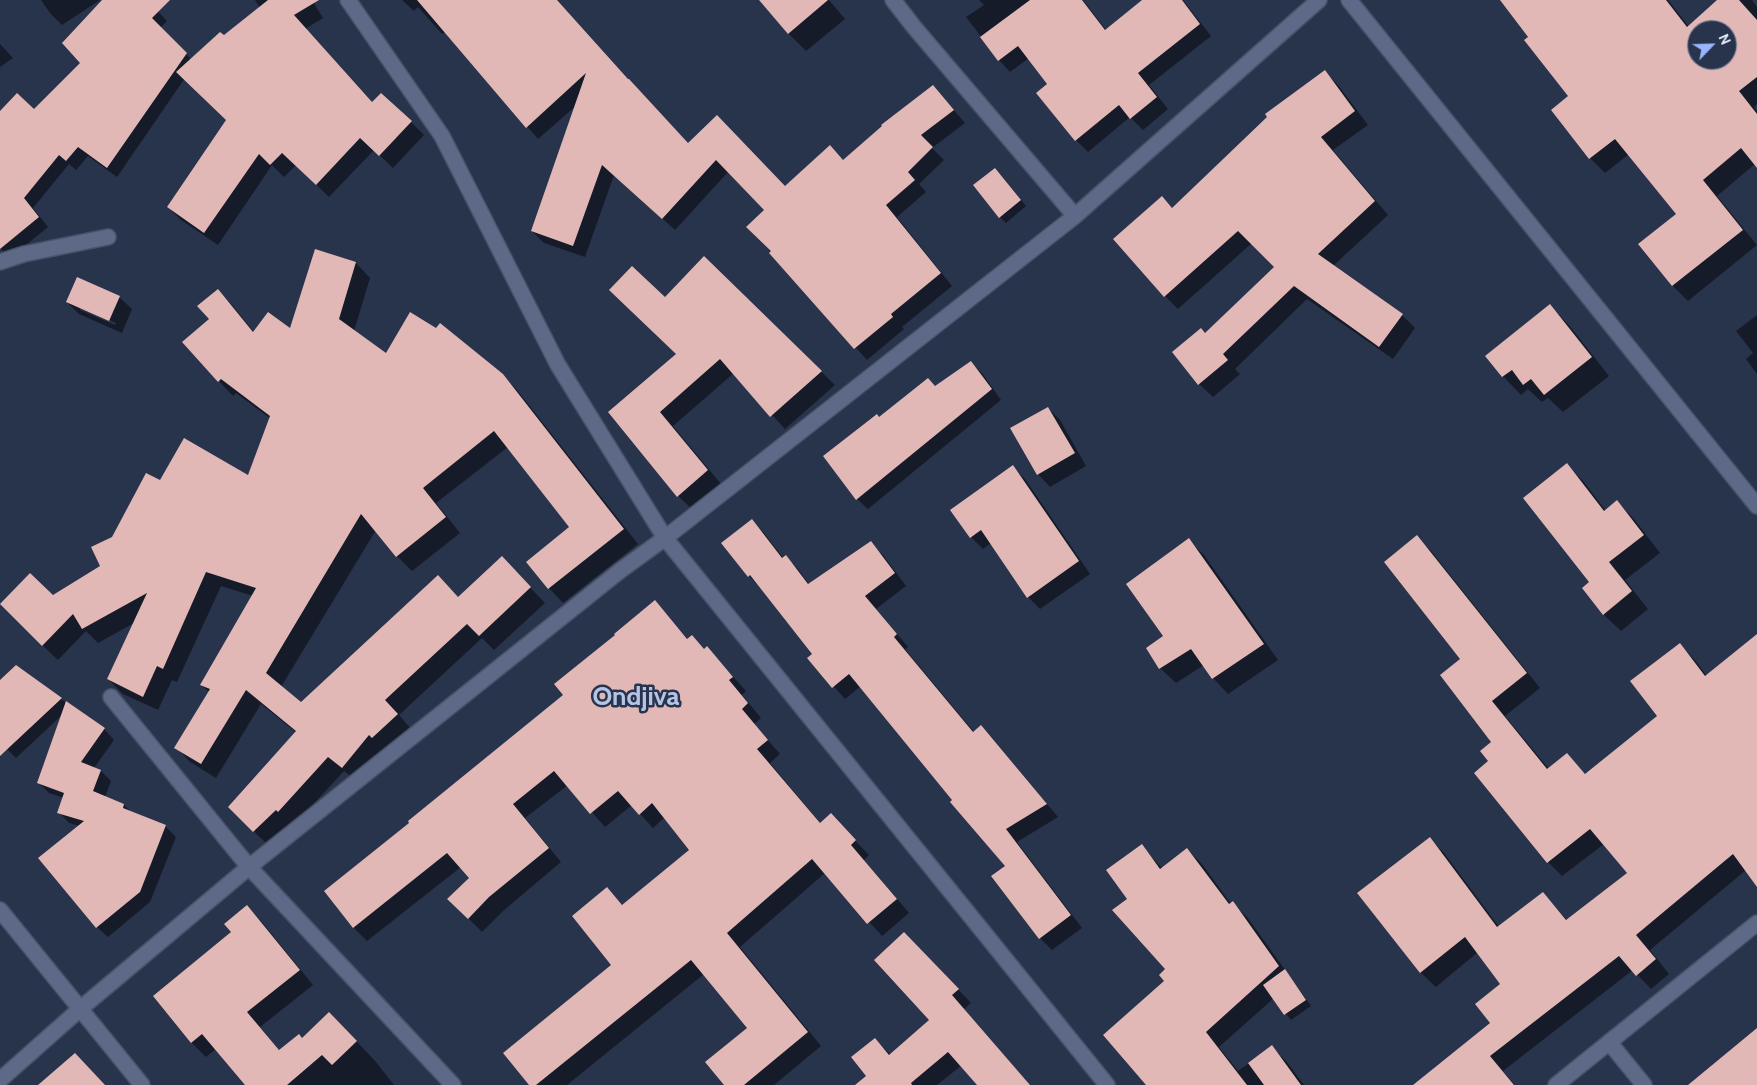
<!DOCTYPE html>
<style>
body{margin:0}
#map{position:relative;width:1757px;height:1085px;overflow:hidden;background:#28334c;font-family:Cabin,sans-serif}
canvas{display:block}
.north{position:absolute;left:1687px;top:20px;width:50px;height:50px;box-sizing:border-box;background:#28334c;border:1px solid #747d93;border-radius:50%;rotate:66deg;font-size:14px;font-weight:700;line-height:20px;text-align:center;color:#e5edfe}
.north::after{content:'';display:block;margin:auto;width:18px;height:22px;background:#98b5fd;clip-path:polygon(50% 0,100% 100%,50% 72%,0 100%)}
</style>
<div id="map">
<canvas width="1757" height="1085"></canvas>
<div class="north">N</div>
</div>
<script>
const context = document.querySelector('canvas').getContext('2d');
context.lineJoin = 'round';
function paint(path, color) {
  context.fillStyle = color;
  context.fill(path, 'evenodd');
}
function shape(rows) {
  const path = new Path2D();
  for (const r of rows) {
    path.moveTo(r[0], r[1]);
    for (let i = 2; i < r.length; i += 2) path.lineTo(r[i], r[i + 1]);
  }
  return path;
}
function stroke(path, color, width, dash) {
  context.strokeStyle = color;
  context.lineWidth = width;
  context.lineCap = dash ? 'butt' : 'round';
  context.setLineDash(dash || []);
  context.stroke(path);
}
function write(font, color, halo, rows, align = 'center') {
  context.font = font + ' Cabin,sans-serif';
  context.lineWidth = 5;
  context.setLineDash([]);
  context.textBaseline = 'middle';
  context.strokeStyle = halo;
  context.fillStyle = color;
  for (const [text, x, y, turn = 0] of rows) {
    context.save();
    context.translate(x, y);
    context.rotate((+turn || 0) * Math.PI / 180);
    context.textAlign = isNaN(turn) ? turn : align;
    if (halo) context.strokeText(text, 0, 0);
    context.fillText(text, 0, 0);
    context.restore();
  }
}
paint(shape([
 [41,0,100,0,62,25,50,13],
 [103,0,147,0,167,21,160,28,192,60,260,8,255,0,312,0,323,18,305,29,373,103,411,122,424,135,393,168,374,150,329,197,296,165,284,177,272,165,218,245,181,220,168,207,227,120,185,78,117,177,88,156,76,170,69,164,33,208,48,227,10,258,0,248,0,151,81,63],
 [402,0,557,0,629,80,688,144,785,188,830,147,844,161,933,86,965,123,932,148,944,160,919,184,926,192,897,217,952,286,902,327,904,329,867,360,771,253,772,251,766,210,729,171,675,230,614,175,585,257,544,243,532,231,577,105,538,139,445,32,442,34,418,7,414,11],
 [760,0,829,0,845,19,806,51,788,33],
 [979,0,1083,0,1106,30,1144,0,1183,0,1211,36,1149,85,1168,109,1143,130,1130,117,1088,152,1076,140,1038,94,1049,85,1029,58,1010,72,999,60,966,17,984,5],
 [1501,0,1668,0,1689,27,1719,0,1752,0,1757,7,1757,104,1754,107,1757,111,1757,166,1755,164,1717,196,1757,245,1688,301,1673,286,1640,244,1677,214,1629,154,1605,173,1590,158,1553,110,1570,96],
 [1697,30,1727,30,1727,60,1697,60],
 [0,44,13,58,0,67],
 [1325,72,1338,85,1368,125,1333,150,1388,215,1333,266,1402,315,1415,328,1393,359,1307,299,1235,369,1240,374,1213,397,1199,384,1174,352,1205,334,1275,267,1252,243,1178,309,1165,296,1162,198,1173,209],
 [1001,175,1026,206,1006,223,1000,217],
 [704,258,835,385,785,429,734,373,673,426,721,484,692,509,678,496,610,412,678,355],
 [356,263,370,278,354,331,387,355,502,375,517,390,638,544,563,603,549,588,571,528,508,447,436,503,460,533,412,571,397,556,376,530,281,687,301,704,459,599,516,573,545,603,494,650,482,638,399,715,412,730,388,752,384,748,357,781,344,771,293,826,291,824,269,846,229,807,297,733,261,704,216,778,190,762,176,747,209,692,201,685,253,596,221,586,177,682,172,680,158,710,123,694,108,679,134,623,98,643,86,631,58,660,16,620,102,567,113,538,160,482,249,477,271,419,236,393,233,396,219,381,211,319,218,290,232,305,254,332,291,330],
 [119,297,132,309,122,333,79,314,67,302],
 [80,307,116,323,115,325,80,310],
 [1550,306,1568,324,1609,376,1563,412,1548,398,1542,402,1528,389,1521,395,1503,376],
 [1757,315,1757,374,1746,359,1753,353,1736,331],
 [971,362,982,373,1001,400,868,509,857,499,880,418,936,387],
 [1048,408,1060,420,1086,466,1050,487,1038,474,1012,429],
 [1567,465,1584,482,1606,511,1617,502,1634,519,1660,553,1625,580,1648,609,1621,631,1603,614,1591,582],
 [1013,467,1025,479,1090,574,1040,609,1028,597,991,543,983,549,971,537],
 [752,521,764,533,784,559,786,557,798,569,809,584,870,543,883,555,906,586,876,609,908,647,905,649,974,732,981,726,993,739,1058,817,1017,842,1082,928,1052,950,1040,938,993,877,1007,866,861,686,845,699,809,658,813,654,762,589,749,576,723,544],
 [1417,537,1431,551,1540,688,1505,716,1549,769,1567,755,1586,775,1658,716,1680,645,1694,659,1707,676,1757,636,1757,883,1746,870,1650,950,1669,974,1651,989,1633,970,1503,1071,1515,1085,1415,1085,1492,1023,1502,984,1478,952,1436,987,1421,973,1358,893,1430,839,1444,853,1499,927,1543,893,1567,920,1628,874,1604,844,1562,876,1548,862,1476,774,1490,762,1492,743],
 [1189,540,1204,555,1278,660,1228,694,1213,678,1204,665,1176,683,1160,668,1165,637],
 [655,602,688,640,705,650,707,648,746,691,742,695,761,718,754,724,780,754,770,763,821,824,844,829,869,855,864,860,909,913,882,936,825,873,740,947,821,1046,774,1085,726,1085,749,1028,704,974,567,1085,531,1085,613,965,607,889,623,906,691,851,665,817,653,828,632,805,605,827,568,785,525,818,561,862,503,911,482,932,449,899,471,879,461,867,367,941,354,928,325,891,411,823,565,696,616,635],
 [0,682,61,699,104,729,114,740,94,768,101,771,111,781,105,797,124,805,132,813,165,826,176,837,150,902,108,937,97,927,80,826,69,823,59,812,64,798,49,793,38,782,62,715,16,758,0,742],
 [1141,846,1162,868,1187,849,1202,864,1231,904,1232,903,1247,917,1311,1006,1291,1020,1274,998,1219,1047,1238,1071,1272,1047,1286,1061,1304,1085,1174,1085,1166,981,1167,969,1129,899],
 [247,907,261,921,313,985,260,1027,280,1051,303,1040,344,1028,376,1062,394,1085,247,1085,216,1049,206,1057,192,1043,154,996,232,933],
 [917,946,971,1003,964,1009,1030,1085,979,1085,962,1065,937,1085,872,1085,875,1039,891,1055,931,1020]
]), '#0007');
paint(shape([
 [102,0,170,0,152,18,187,53,107,168,78,147,66,161,59,155,24,198,39,217,0,249,0,111,17,93,34,109,80,63,62,43],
 [268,0,319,0,294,15,372,102,381,93,412,121,379,156,360,138,316,185,282,153,270,165,259,154,204,233,167,207,226,120,176,72,220,32,224,35],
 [417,0,557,0,628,79,629,79,688,143,717,115,785,186,830,145,843,160,882,126,881,125,933,85,954,110,921,135,933,147,908,172,915,180,886,205,941,273,891,314,893,317,854,349,769,253,771,251,746,227,764,210,716,160,662,219,602,165,573,246,531,231,586,73,526,128],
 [759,0,828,0,788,34],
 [1030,0,1082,0,1105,30,1142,0,1182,0,1200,24,1138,73,1157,97,1130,119,1119,105,1075,141,1036,93,1047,84,1018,46,998,61,980,37],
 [1500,0,1666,0,1687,27,1717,0,1739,0,1757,20,1757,77,1739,91,1757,114,1757,168,1741,148,1703,180,1743,230,1672,286,1638,244,1676,214,1615,139,1589,159,1551,110,1568,96,1524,40,1528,37],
 [1697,30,1727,30,1727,60,1697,60],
 [1325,70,1355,111,1321,137,1375,201,1318,254,1403,314,1379,347,1294,286,1223,354,1228,360,1198,385,1172,352,1201,328,1205,333,1274,267,1238,231,1164,297,1113,239,1162,196,1172,208,1267,117,1265,114],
 [995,168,1021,200,999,218,973,185],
 [315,249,356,262,339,319,386,353,410,312,436,328,440,323,503,374,624,529,548,589,526,562,569,527,494,431,423,488,446,517,396,557,361,514,266,673,301,702,438,575,458,597,502,556,531,587,479,636,467,624,385,700,398,714,372,738,369,735,342,768,328,757,278,812,276,810,253,832,228,807,296,731,246,690,201,764,174,748,210,689,200,685,256,588,206,572,163,669,157,666,143,697,107,679,147,593,82,629,73,614,42,646,0,604,30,573,53,595,100,566,91,547,112,537,146,473,160,480,184,438,248,475,270,416,221,379,218,382,182,342,209,319,197,306,218,289,253,332,268,312,290,328],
 [704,256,822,371,770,417,720,359,660,412,708,470,677,497,608,412,676,354,609,290,632,266,665,297],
 [77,277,120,296,109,321,66,302],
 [1550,304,1592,357,1544,395,1531,379,1523,385,1512,370,1502,377,1485,356],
 [971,361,992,389,856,500,823,456,877,414,879,417,928,378,935,386],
 [1048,407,1075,453,1037,475,1010,428],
 [1567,463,1604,511,1617,500,1644,535,1609,562,1632,591,1603,615,1582,588,1589,582,1523,498],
 [1013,465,1079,561,1027,598,981,530,970,538,950,510],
 [752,519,782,558,786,555,808,584,871,541,895,573,865,596,897,634,894,637,973,732,981,725,1047,804,1006,829,1071,915,1039,939,991,876,1005,866,950,802,952,800,849,674,832,688,807,658,812,654,750,575,748,577,721,543],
 [1417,535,1527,673,1492,701,1547,769,1567,753,1585,774,1657,716,1630,681,1680,643,1705,676,1757,634,1757,887,1733,854,1636,935,1656,959,1636,976,1619,956,1490,1056,1514,1085,1413,1085,1490,1023,1475,1004,1500,984,1465,937,1420,973,1357,893,1430,837,1497,927,1543,892,1566,920,1627,873,1590,829,1547,863,1474,773,1488,761,1480,751,1491,742,1440,675,1460,659,1384,562],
 [1189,538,1264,644,1212,679,1191,649,1159,669,1146,648,1163,636,1126,584],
 [655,600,687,639,692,635,704,649,707,646,733,677,729,680,748,703,742,709,768,740,757,749,820,823,831,813,856,840,851,845,897,899,867,924,812,859,727,933,808,1032,744,1085,724,1085,705,1062,747,1028,691,960,536,1085,529,1085,503,1053,611,965,572,916,607,887,622,905,689,850,652,803,639,815,618,791,590,814,554,771,513,804,549,848,489,897,468,919,447,899,469,878,447,853,353,928,324,891,409,823,408,821,563,695,554,684,615,635,614,634],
 [16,665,62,698,0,756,0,680],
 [66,701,105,728,81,762,101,770,93,791,124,804,123,808,166,825,140,892,96,928,38,858,84,821,57,813,64,793,37,783],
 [1142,844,1160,869,1187,848,1229,904,1233,901,1279,966,1206,1032,1247,1085,1146,1085,1103,1035,1164,981,1159,975,1165,969,1112,910,1127,899,1106,870],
 [247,905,300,970,247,1012,279,1050,299,1034,302,1038,329,1012,357,1041,332,1065,322,1055,287,1085,245,1085,202,1034,191,1043,153,996,231,932,224,924],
 [904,932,959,989,952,995,1030,1085,977,1085,948,1052,911,1083,912,1085,855,1085,866,1076,851,1057,875,1038,889,1055,929,1020,874,960],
 [1285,969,1306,1000,1284,1015,1263,985],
 [1757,1028,1757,1085,1688,1085],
 [1272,1045,1301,1085,1264,1085,1248,1063],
 [75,1053,105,1085,38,1085]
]), '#e2b8b6');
const minor = shape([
 [348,0,442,136,558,365,665,538,1107,1085],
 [893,0,914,27,1075,216],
 [1349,0,1757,506],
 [0,262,24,254,108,237],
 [111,697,249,867,453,1085],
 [0,910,142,1085],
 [1609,1042,1644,1085],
 [0,1080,80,1009,249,867,621,570,665,538,1075,216,1319,0],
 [1556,1085,1757,923]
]);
stroke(minor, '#475167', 18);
stroke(minor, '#5d6986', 15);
write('bold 26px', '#b5c4e5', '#28334c', [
 ["Ondjiva",636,697]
]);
</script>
